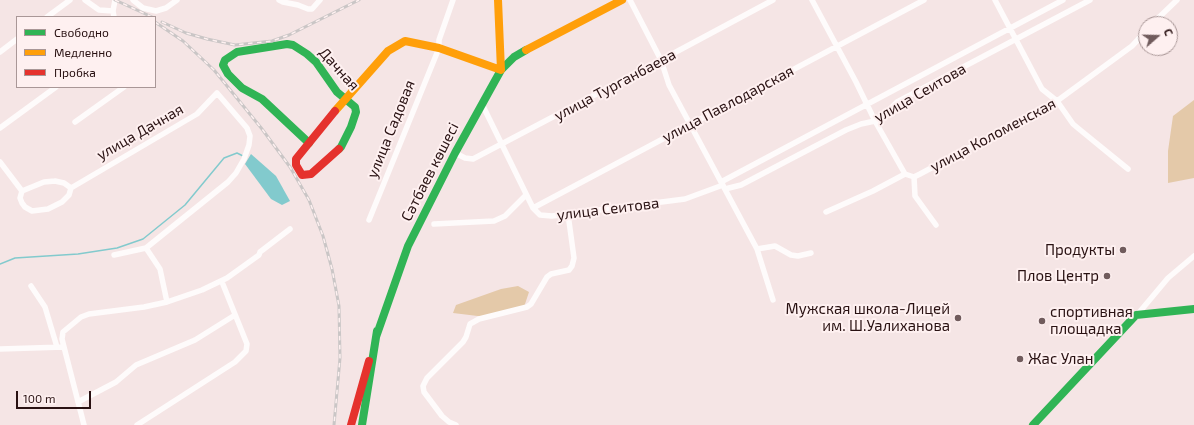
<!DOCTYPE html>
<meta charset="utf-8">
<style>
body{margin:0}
#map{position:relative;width:1194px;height:425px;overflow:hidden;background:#f5e5e5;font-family:"Exo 2",sans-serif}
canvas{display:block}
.legend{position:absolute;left:16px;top:16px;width:140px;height:72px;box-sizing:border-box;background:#fef0f0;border:1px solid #a99797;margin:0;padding:5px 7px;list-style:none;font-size:12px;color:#291112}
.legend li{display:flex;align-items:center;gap:8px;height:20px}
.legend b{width:20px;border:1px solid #a99797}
.north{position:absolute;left:1138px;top:16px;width:40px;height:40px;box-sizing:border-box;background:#fef0f0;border:1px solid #a99797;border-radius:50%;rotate:70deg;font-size:11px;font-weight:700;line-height:16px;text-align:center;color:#291112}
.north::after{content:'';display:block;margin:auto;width:14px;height:18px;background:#705b5c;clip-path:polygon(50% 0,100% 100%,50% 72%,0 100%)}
.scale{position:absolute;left:16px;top:391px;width:75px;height:18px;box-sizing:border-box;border:2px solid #291112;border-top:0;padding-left:5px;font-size:12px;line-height:14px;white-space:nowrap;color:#291112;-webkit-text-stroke:3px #fef0f0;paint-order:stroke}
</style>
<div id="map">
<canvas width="1194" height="425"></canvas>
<ul class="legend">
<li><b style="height:5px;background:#30b455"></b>Свободно</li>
<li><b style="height:5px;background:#ff9f0a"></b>Медленно</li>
<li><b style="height:5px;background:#e5322d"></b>Пробка</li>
</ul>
<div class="north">С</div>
<div class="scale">100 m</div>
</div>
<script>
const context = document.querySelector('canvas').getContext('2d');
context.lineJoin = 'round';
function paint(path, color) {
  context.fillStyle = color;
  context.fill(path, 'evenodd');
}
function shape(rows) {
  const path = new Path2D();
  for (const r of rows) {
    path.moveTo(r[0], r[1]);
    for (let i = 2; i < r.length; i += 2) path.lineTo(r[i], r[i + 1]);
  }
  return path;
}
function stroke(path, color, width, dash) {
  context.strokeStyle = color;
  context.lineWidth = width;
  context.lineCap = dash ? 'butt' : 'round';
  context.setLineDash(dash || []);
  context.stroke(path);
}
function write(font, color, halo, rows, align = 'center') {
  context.font = font + ' "Exo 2",sans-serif';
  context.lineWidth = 4;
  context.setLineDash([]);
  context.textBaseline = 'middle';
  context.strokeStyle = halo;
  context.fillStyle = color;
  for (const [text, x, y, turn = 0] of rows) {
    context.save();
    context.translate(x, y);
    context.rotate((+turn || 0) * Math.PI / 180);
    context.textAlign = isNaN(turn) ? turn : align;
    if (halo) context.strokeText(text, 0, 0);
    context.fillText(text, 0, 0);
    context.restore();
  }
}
paint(shape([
 [1194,100,1194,178,1168,183,1168,151,1173,116],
 [518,286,529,292,524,307,486,317,453,313,456,305,501,289]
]), '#e4c9a9');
paint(shape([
 [251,154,276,176,290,201,282,205,271,199,245,164]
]), '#82cacd');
stroke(shape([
 [0,264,15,258,78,254,117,248,143,239,185,205,224,158,237,153,243,156]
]), '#82cacd', 1.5);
stroke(shape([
 [85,0,99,10,113,11],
 [133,0,143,8,156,11,166,8,177,0],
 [279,0,283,2,298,5,308,9,312,9,320,0],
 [630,0,661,60,669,85,757,249,773,300],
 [812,0,856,82,875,121,905,174],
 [995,0,1042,89,1057,101,1073,124,1079,129,1128,169],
 [47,17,70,0],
 [114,17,113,11,115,0],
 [1152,24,1177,0],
 [0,52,17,39],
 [482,104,533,208,540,215,552,216,568,214,685,199,723,185],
 [75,122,124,87],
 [0,128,56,87],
 [455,153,465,158,473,159,661,60,773,0],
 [0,162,22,191],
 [914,177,915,196,936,225],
 [55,181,64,183,71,188,69,195,62,202,48,209,32,211,25,207,22,203,20,198,22,191,44,182,55,181],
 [721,182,1063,0],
 [71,188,197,114,217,93,247,128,250,136,249,145,244,159,236,173,228,182,146,248,114,255],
 [725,189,741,185,846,130,861,124,875,121,885,114,897,102,1090,0],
 [533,208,924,0],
 [826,212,873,191,905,174,914,177,920,174,1057,101,1132,46,1146,31],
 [369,220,439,48,439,40,453,0],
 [434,224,494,221,505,216,526,195],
 [146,248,160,269,167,302],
 [757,249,775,246,791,255,798,256,811,253],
 [31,286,45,307,57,347],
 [1137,315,1168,278,1194,256],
 [64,347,84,425],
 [0,349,64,347,62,339,63,332,81,317,89,314,144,307,167,302,202,290,227,278,259,255,260,252,290,229],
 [78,402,116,382,136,365,195,340,235,315],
 [137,425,235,362,246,351,247,344,222,282],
 [456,425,449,422,442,416,424,392,423,386,427,378,463,342,466,337,470,324,479,319,527,307,531,304,547,277,551,274,569,270,572,266,574,258,568,214]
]), '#fefbfb', 5.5);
stroke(shape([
 [309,143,262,99,242,88,228,74,223,65,225,60,237,52,287,44,293,45,307,54,316,62,337,92,355,107,356,112,351,127,341,147,339,149],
 [376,337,408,246,455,153,501,70,514,57,526,50],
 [362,425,377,331],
 [1033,425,1136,315,1194,309]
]), '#30b455', 8);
stroke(shape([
 [526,50,622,0],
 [335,111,388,51,405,41,439,48,501,70,498,0]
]), '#ff9f0a', 8);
stroke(shape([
 [335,111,296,159,296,165,302,175,311,174,339,149],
 [351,425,369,361]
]), '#e5322d', 8);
const rail = shape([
 [115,0,152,17],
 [155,22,183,41,214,70,262,129,290,167,309,200,323,236,332,269,339,306,340,358,334,425],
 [162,22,186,33,207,39,235,45,272,41,289,35,359,0]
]);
stroke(rail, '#cac6c6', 3);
stroke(rail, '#fef0f0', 1.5, [4.5]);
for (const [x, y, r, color] of [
 [1123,250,4,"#705b5c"],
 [1107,276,4,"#705b5c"],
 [958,318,4,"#705b5c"],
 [1042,321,4,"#705b5c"],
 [1020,359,4,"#705b5c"]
]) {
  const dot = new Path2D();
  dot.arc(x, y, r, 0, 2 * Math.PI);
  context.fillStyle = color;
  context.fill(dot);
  stroke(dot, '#fef0f0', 1.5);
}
write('15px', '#291112', '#fef0f0', [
 ["Дачная",339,69,48],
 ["улица Турганбаева",615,85,-28],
 ["улица Сеитова",920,93,-30],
 ["улица Павлодарская",728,104,-28],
 ["улица Садовая",391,129,-68],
 ["улица Дачная",140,132,-30],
 ["улица Коломенская",993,135,-28],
 ["Сәтбаев көшесі",430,172,-63],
 ["улица Сеитова",608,209,-7]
]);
write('15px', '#291112', '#fef0f0', [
 ["Продукты",1115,250],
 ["Плов Центр",1099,276],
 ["Мужская школа-Лицей",950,309],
 ["им. Ш.Уалиханова",950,326],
 ["спортивная",1050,312,"left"],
 ["площадка",1050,329,"left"],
 ["Жас Улан",1028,359,"left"]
], 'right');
</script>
